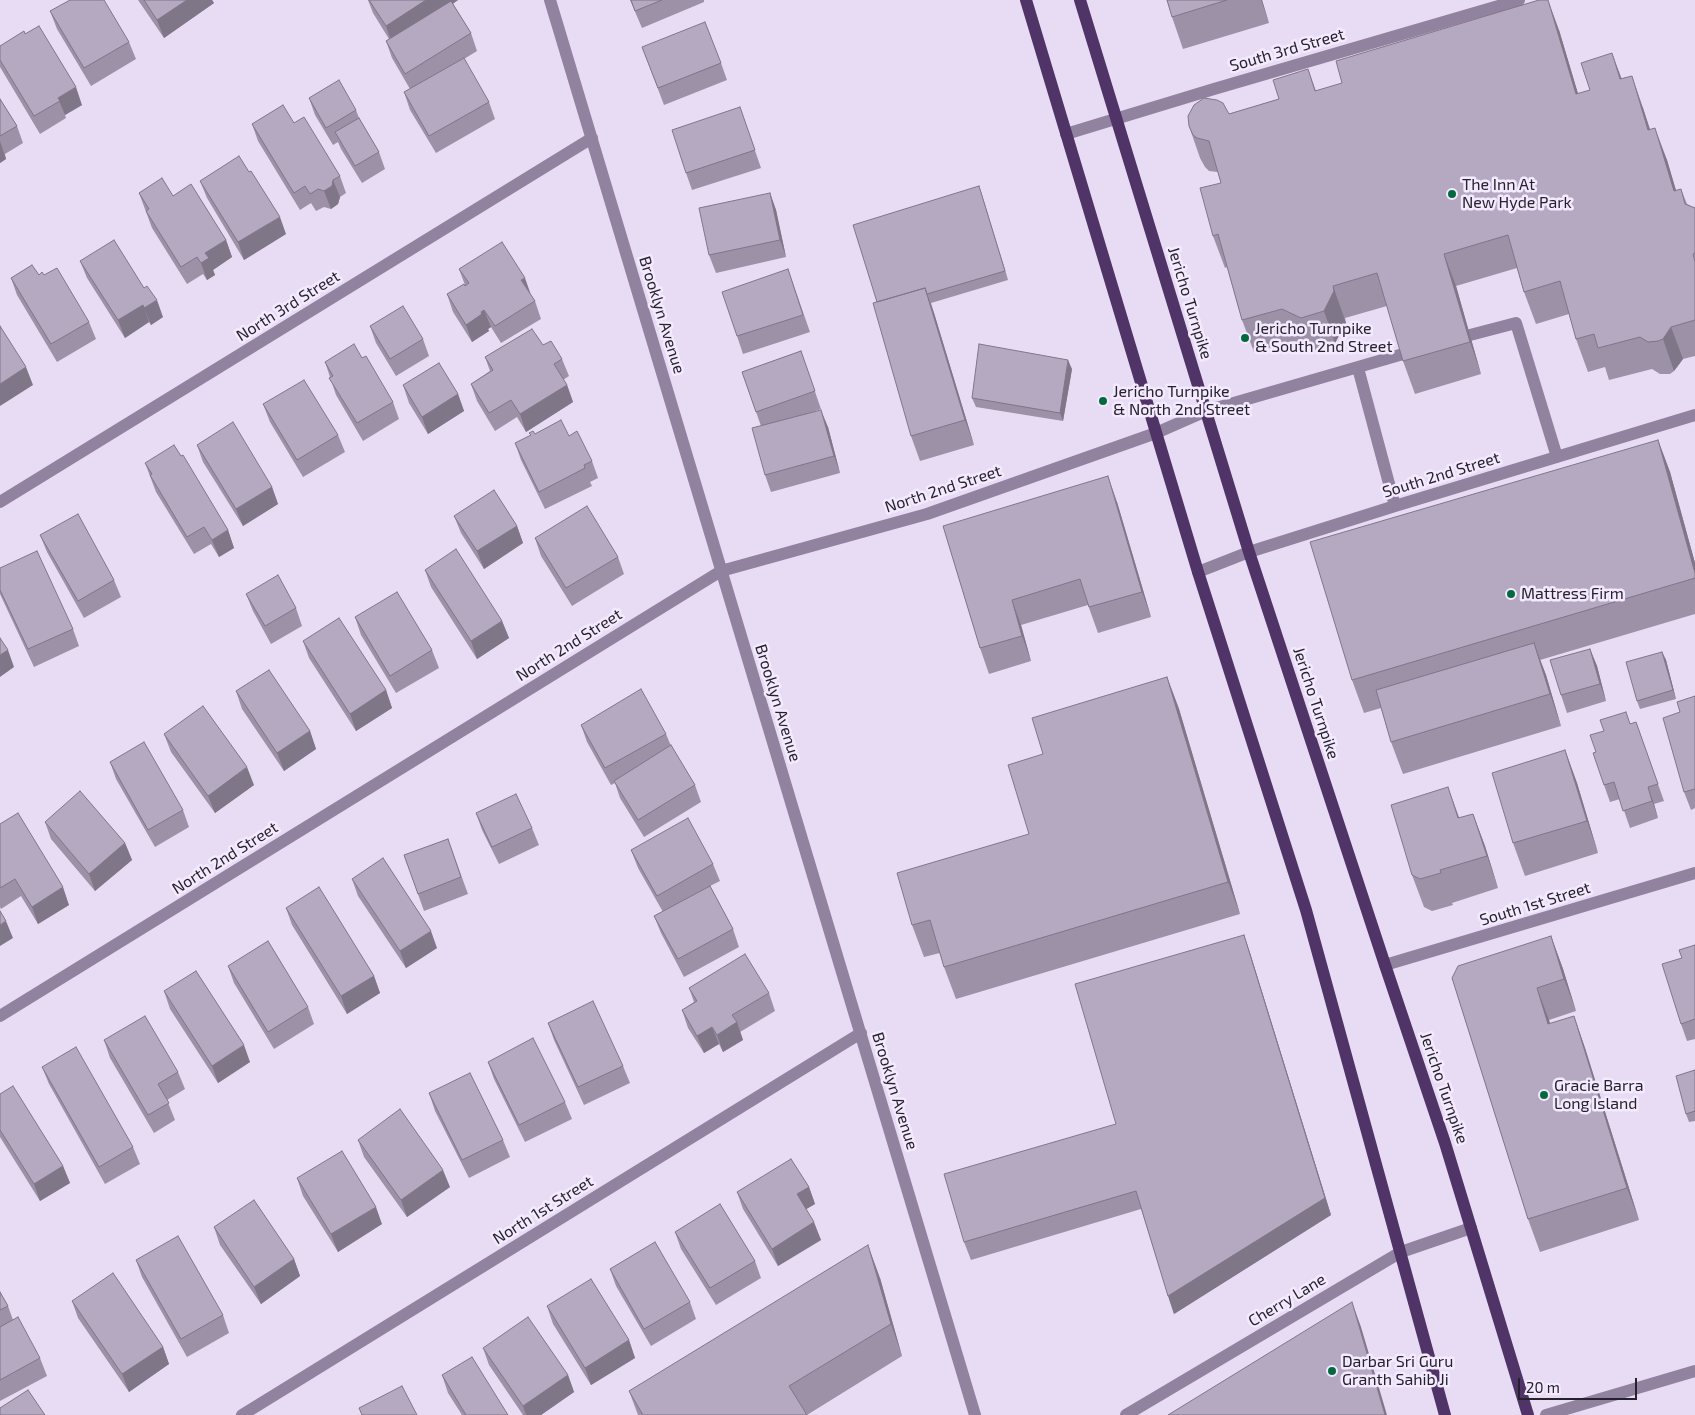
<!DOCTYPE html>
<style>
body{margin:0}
#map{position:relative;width:1695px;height:1415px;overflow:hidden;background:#e8dcf5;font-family:"Exo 2",sans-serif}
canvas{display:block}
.scale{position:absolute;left:1518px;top:1378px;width:119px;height:22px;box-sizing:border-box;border:2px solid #26222b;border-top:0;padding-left:6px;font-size:15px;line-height:18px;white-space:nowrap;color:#26222b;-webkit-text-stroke:4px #f4eaff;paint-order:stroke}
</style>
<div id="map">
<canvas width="1695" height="1415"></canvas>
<div class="scale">20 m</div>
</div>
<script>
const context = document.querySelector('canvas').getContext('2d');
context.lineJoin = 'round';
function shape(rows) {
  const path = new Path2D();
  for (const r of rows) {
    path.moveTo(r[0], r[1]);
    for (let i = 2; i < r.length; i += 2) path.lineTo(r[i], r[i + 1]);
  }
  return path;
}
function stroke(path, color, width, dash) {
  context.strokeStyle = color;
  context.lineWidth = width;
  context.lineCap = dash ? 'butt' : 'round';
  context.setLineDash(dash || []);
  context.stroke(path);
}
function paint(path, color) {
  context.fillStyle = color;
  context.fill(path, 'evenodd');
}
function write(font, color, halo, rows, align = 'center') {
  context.font = font + ' "Exo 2",sans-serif';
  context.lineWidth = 5;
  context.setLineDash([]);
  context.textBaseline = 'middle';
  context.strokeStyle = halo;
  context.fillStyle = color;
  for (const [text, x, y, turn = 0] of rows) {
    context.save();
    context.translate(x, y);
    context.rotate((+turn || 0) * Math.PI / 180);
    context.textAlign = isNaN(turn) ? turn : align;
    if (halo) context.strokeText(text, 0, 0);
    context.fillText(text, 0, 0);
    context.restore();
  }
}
stroke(shape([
 [550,0,975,1415],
 [1066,134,1214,89,1519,0],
 [1470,335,1516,323,1557,457],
 [1358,368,1395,506],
 [0,502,592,138],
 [1198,572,1249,552,1395,506,1695,415],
 [1385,965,1695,873],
 [0,1016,721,571,927,514,1156,433,1206,411,1403,354],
 [242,1415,861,1033],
 [1126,1415,1401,1252,1471,1228],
 [1546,1415,1695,1371]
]), '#9182a0', 12);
stroke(shape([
 [1026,0,1198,572,1306,910,1445,1415],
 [1080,0,1249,552,1385,965,1445,1143,1528,1415]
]), '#503468', 12);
paint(shape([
 [138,0,212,0,214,3,164,38],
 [368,0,458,0,453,4,471,33,477,51,464,59,489,102,495,119,436,153,410,110,404,92,410,89,392,58,386,41,389,39,373,13],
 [630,0,704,0,704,2,642,28],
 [1167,0,1262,0,1269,23,1183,49,1172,17],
 [50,11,129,42,136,59,91,86,57,29],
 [1559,30,1578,94,1622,79,1643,108,1650,129,1667,160,1676,191,1681,189,1687,204,1695,208,1695,356,1683,359,1674,371,1670,374,1660,374,1652,369,1609,380,1605,367,1588,372,1576,339,1569,314,1536,324,1524,292,1517,268,1456,286,1481,374,1415,394,1403,361,1387,306,1345,318,1346,323,1335,343,1313,351,1294,341,1254,352,1242,320,1227,267,1225,268,1213,236,1221,183,1218,172,1209,171,1205,167,1200,158,1189,126,1279,99,1308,69,1316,91],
 [25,34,82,105,65,115,66,118,40,134,0,67,0,46],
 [642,47,721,63,727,80,664,105],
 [309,98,356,110,359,118,379,152,385,169,362,183,341,149,338,142,333,145,315,115],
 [0,99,17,126,23,143,5,154,6,159,0,163],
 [740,107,761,168,692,190,686,173],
 [294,123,340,176,346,193,340,197,338,204,331,209,324,207,316,211,311,203,300,210,258,141,252,124],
 [200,181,286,234,244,260,207,198],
 [979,186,1008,280,931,303,974,445,920,461,911,436,877,302],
 [139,193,226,240,232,257,213,270,215,275,207,280,203,274,187,284,152,228],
 [770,193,776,210,786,257,716,273,709,255],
 [80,261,163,317,151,325,149,322,125,338,87,278],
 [459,269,531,295,535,301,541,319,501,343,491,327,488,329,489,331,472,342,453,312,447,294,465,285],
 [788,269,810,332,743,354,737,336],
 [39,275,44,275,89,322,96,339,57,362,17,295,11,278],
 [370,326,423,339,429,356,396,376,376,343],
 [543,345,562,359,569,376,563,380,567,385,573,402,526,432,517,417,495,431,477,401,471,384,490,371,485,357],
 [801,351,821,409,807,414,828,427,840,473,771,492,765,475,761,426,742,372],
 [362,358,393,402,399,419,363,441,336,395,325,362],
 [1072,369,1063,421,976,407,972,398],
 [403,385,458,394,464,411,428,434,409,403],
 [263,404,338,435,345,452,303,477,270,422],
 [535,434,569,436,592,461,598,478,590,482,592,486,545,509,521,460,515,443],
 [1658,440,1670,472,1695,563,1695,614,1540,660,1546,675,1561,726,1403,774,1391,742,1381,708,1364,713,1352,680],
 [197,445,272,487,278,504,243,526,203,462],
 [181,456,228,530,234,548,219,557,211,544,194,554,156,492,145,463],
 [1117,502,1151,617,1098,633,1088,605,1021,625,1031,661,989,674,980,648,943,526],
 [454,516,517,526,523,543,484,569,461,533],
 [40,535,114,580,121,597,84,618,47,552],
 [535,538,618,557,624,574,572,606,541,556],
 [0,568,73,629,79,646,34,667,0,594],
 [425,570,502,621,509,638,477,659,431,587],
 [246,594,296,608,302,626,271,644,253,611],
 [355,617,432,650,439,668,396,693,361,635],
 [303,641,386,690,392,708,356,731,309,658],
 [1590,649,1597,666,1606,701,1567,713,1561,695],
 [1662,652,1666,660,1676,699,1640,709,1637,701],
 [1167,677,1179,709,1240,914,956,999,944,967,940,953,924,957,912,925,1029,834,1043,754],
 [236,691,310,731,316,749,284,771,242,709],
 [1695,696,1695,808,1691,810,1684,792,1680,712],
 [1636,722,1664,801,1654,804,1658,818,1630,828,1620,799,1610,802,1604,785,1596,752,1630,724],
 [581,725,666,734,671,746,695,785,701,802,644,837,620,798,615,783,611,785,587,742],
 [164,734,254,785,215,813,171,752],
 [1565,750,1577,783,1598,853,1525,876,1513,843],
 [110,762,183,810,189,827,155,847,116,779],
 [476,813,532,828,539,845,499,864,482,830],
 [1473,814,1485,846,1498,888,1452,903,1453,905,1432,911,1424,907,1412,875,1460,818],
 [45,822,125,843,132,860,95,891,51,839],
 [0,824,69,905,38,924,21,896,1,909,0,907],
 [448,839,468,894,424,911,404,855],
 [631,850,713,864,720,881,710,886,733,929,739,947,684,977,661,933,654,916,663,912,638,868],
 [352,879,437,948,406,968,358,896],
 [286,908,374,976,380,993,347,1014,292,925],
 [1244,935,1250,953,1331,1215,1174,1314,1141,1209,971,1260,964,1242,1116,1124],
 [1551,936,1563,969,1576,1011,1549,1020,1550,1024,1574,1016,1585,1048,1639,1220,1540,1252,1528,1219,1452,978],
 [1695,945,1695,1039,1687,1041,1681,1024,1682,958],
 [228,966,308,1007,314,1024,274,1049,234,983],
 [689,988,769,993,775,1011,740,1032,743,1040,723,1052,719,1044,704,1053,688,1028,682,1010,694,1002],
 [164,991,250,1062,218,1083,170,1009],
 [548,1023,623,1066,630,1083,584,1105,554,1040],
 [104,1040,178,1072,185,1089,167,1100,175,1120,154,1133,110,1058],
 [488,1062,565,1102,572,1119,525,1142,494,1079],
 [42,1067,133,1147,140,1164,105,1184,49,1084],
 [1695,1070,1695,1121,1689,1122,1686,1114],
 [429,1093,503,1140,510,1157,469,1178,435,1111],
 [0,1094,63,1166,70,1183,40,1201,0,1137],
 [358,1140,450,1187,407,1217,364,1157],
 [297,1178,382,1224,338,1252,303,1196],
 [809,1187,815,1204,806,1209,821,1240,778,1266,743,1209,737,1192],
 [214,1227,294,1259,300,1276,261,1304,220,1245],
 [675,1232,755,1261,761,1278,716,1305,681,1249],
 [136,1260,223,1315,229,1333,187,1357,142,1277],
 [610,1269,690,1302,696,1319,651,1346,616,1286],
 [880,1278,902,1356,807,1415,638,1415,629,1391],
 [0,1292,8,1306,13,1320,40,1358,47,1376,0,1401],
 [72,1301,163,1347,169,1364,129,1392,78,1318],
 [547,1306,629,1340,635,1358,591,1385,553,1324],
 [483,1348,568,1375,574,1392,541,1415,523,1415,489,1365],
 [442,1375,508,1415,462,1415,448,1393]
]), '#9c91a7');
paint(shape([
 [187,0,212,0,214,3,164,38,157,20],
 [426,0,458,0,392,44,386,26],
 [1261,0,1262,0,1269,23],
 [1548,0,1559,30,1588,127,1576,94],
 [1612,53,1624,85,1620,79],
 [1632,76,1643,108,1660,162,1648,130],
 [76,87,82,105,65,115,58,98],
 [1655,128,1667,160,1686,224,1674,191],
 [0,141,6,159,0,163],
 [333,180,340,197,338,204,331,209,324,191],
 [979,186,982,195,1008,280,1005,271],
 [770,193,776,210,786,257,780,240],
 [280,217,286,234,244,260,238,242],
 [226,240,232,257,213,270,215,275,207,280,201,263,205,253],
 [1444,254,1456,286,1481,374,1470,342],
 [525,278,531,295,521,280],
 [1333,286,1346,323,1335,343,1324,311],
 [925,288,934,313,974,445,965,420],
 [157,300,163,317,151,325,144,308],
 [143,305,149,322,125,338,118,320],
 [484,310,491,327,488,329,489,331,472,342,466,325],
 [1671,327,1683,359,1674,371,1663,339],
 [1068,360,1072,369,1063,421,1060,413],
 [26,367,33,385,0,406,0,384],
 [567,385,573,402,526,432,520,414],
 [458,394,464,411,428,434,422,417],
 [821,410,828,427,840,473,834,456],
 [1658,440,1670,472,1695,563,1695,573],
 [1108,476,1117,502,1151,617,1142,592],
 [272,487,278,504,243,526,236,509],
 [517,526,523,543,484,569,477,551],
 [228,530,234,548,219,557,212,540],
 [1012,600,1021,625,1031,661,1022,636],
 [502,621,509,638,477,659,471,641],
 [1534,643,1546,675,1561,726,1550,694],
 [1590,649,1597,666,1606,701,1600,684],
 [8,650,14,667,0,677,0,655],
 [1662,652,1666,660,1676,699,1673,690],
 [1167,677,1179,709,1240,914,1228,882],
 [386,690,392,708,356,731,350,714],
 [310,731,316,749,284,771,277,753],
 [1565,750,1577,783,1598,853,1587,821],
 [247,767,254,785,215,813,208,796],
 [1448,787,1460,820,1458,818],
 [1648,787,1654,804,1658,818,1652,801],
 [1473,814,1485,846,1498,888,1487,856],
 [125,843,132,860,95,891,89,874],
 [63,887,69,905,38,924,32,907],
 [6,921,13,938,0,946,0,925],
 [431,931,437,948,406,968,400,951],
 [1244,935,1250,953,1331,1215,1174,1314,1168,1296],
 [1551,936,1563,969,1576,1011,1564,979],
 [374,976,380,993,347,1014,341,996],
 [1537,988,1549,1020,1560,1057,1548,1024],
 [1574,1016,1585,1048,1639,1220,1627,1188],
 [737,1022,743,1040,723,1052,717,1035],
 [712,1027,719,1044,704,1053,697,1036],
 [244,1045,250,1062,218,1083,212,1066],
 [63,1166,70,1183,40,1201,34,1184],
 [443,1170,450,1187,407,1217,401,1200],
 [809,1187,815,1204,803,1211,797,1194],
 [376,1207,382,1224,338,1252,331,1234],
 [814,1222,821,1240,778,1266,772,1249],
 [868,1245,880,1278,902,1356,891,1324],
 [294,1259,300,1276,261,1304,254,1287],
 [1352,1302,1361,1327,1387,1415,1385,1415],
 [629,1340,635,1358,591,1385,585,1368],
 [163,1347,169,1364,129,1392,122,1374],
 [568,1375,574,1392,541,1415,526,1415,523,1406]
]), '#7f7688');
const building = shape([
 [70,0,104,0,129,42,84,68,50,11,70,0],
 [144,0,187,0,157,20,144,0],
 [369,0,426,0,386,26,369,0],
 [631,0,662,0,635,11,631,0],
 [1167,0,1227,0,1172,17,1167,0],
 [1539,0,1548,0,1576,94,1590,90,1581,63,1612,53,1620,79,1632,76,1648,130,1655,128,1674,191,1681,189,1685,204,1695,208,1695,253,1693,254,1695,262,1695,320,1671,327,1663,339,1658,341,1648,342,1640,337,1598,348,1594,334,1576,339,1560,281,1524,292,1508,235,1444,254,1470,342,1403,361,1377,273,1333,286,1334,291,1324,311,1301,318,1282,309,1242,320,1218,234,1213,236,1200,188,1221,183,1209,141,1197,138,1193,135,1189,126,1188,116,1194,105,1204,98,1217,100,1223,103,1229,114,1279,99,1273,80,1308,69,1315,91,1342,83,1336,61,1539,0],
 [451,1,471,33,405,74,386,41,451,1],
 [705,22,721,63,658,88,642,47,705,22],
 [39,26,76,87,58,98,60,101,34,116,0,60,0,46,24,31,25,34,39,26],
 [464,58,489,102,429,136,404,92,464,58],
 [339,80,356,110,326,128,309,98,339,80],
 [0,99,17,126,0,136,0,99],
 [283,105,294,123,304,117,340,176,333,180,332,186,324,191,318,189,310,194,305,186,294,193,252,124,283,105],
 [740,107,755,150,686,173,672,130,740,107],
 [359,118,379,152,355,166,335,132,359,118],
 [239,156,249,172,251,171,280,217,238,242,200,181,239,156],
 [162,178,173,196,191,184,226,240,205,253,209,258,201,263,197,257,181,267,146,211,149,209,139,193,162,178],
 [979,186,1005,271,927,294,925,288,877,302,853,225,979,186],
 [770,193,780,240,709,255,699,208,770,193],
 [114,240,144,288,147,286,157,300,144,308,143,305,118,320,80,261,114,240],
 [502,242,525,278,521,280,535,301,495,326,484,310,481,312,482,314,466,325,447,294,464,284,465,286,469,283,459,269,502,242],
 [32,265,39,275,42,272,44,275,57,268,89,322,51,344,11,278,32,265],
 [788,269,803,315,737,336,722,292,788,269],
 [925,288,965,420,911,436,873,303,925,288],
 [403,306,423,339,390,359,370,326,403,306],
 [0,326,26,367,0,384,0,326],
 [532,329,543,345,551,341,562,359,554,364,567,385,520,414,511,400,489,413,471,384,493,370,485,357,532,329],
 [354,344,362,358,366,356,393,402,357,423,329,378,333,376,325,362,354,344],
 [979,344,1068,360,1060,413,972,398,979,344],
 [801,351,815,391,756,412,742,372,801,351],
 [439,363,458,394,422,417,403,385,439,363],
 [304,380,338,435,297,460,263,404,304,380],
 [821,410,834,456,765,475,752,428,821,410],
 [561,420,569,436,577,431,592,461,584,465,585,468,539,492,515,443,531,435,529,433,533,431,535,434,561,420],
 [233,422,272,487,236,509,197,445,233,422],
 [1658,440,1695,573,1695,578,1352,680,1310,542,1658,440],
 [174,445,181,456,183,455,228,530,212,540,204,527,187,537,150,475,152,474,145,463,174,445],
 [1108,476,1142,592,1089,607,1080,579,1012,600,1022,636,980,648,943,526,1108,476],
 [494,490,517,526,477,551,454,516,494,490],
 [587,506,618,557,566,588,535,538,587,506],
 [78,514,114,580,78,601,40,535,78,514],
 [456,549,502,621,471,641,425,570,456,549],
 [37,551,73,629,28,649,0,590,0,568,37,551],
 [278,575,296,608,265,626,246,594,278,575],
 [397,592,432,650,390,676,355,617,397,592],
 [339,618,386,690,350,714,303,641,339,618],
 [0,638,8,650,0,655,0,638],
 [1534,643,1550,694,1391,742,1376,690,1534,643],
 [1590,649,1600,684,1561,695,1550,660,1590,649],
 [1662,652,1673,690,1637,701,1626,662,1662,652],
 [269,670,310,731,277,753,236,691,269,670],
 [1167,677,1228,882,944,967,930,920,912,925,897,873,1029,834,1008,765,1043,754,1032,718,1167,677],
 [641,689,666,734,605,768,581,725,641,689],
 [1695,696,1695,789,1684,792,1663,718,1680,712,1677,702,1695,696],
 [203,706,247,767,208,796,164,734,203,706],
 [1626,712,1630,724,1636,722,1658,784,1648,787,1652,801,1623,811,1614,782,1604,785,1593,753,1596,752,1590,735,1604,731,1600,720,1626,712],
 [144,742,183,810,148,830,110,762,144,742],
 [671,745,695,785,638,820,614,781,671,745],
 [1565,750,1587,821,1513,843,1492,773,1565,750],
 [1448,787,1458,818,1473,814,1487,856,1440,870,1441,873,1420,879,1412,875,1391,805,1448,787],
 [80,791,125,843,89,874,45,822,80,791],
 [516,794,532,828,492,847,476,813,516,794],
 [18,813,63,887,32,907,15,879,0,888,0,824,18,813],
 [688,818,713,864,657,896,631,850,688,818],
 [448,839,461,877,418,894,404,855,448,839],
 [383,858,431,931,400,951,352,879,383,858],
 [710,886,733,929,678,959,654,916,710,886],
 [319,887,374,976,341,996,286,908,319,887],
 [0,911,6,921,0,925,0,911],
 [1244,935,1325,1198,1168,1296,1136,1191,964,1242,944,1174,1116,1124,1075,984,1244,935],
 [1551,936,1564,979,1537,988,1548,1024,1574,1016,1627,1188,1528,1219,1452,978,1458,966,1551,936],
 [268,941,308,1007,268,1032,228,966,268,941],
 [1695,945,1695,1019,1681,1024,1662,964,1682,958,1679,950,1695,945],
 [745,954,769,993,732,1015,737,1022,717,1035,712,1027,697,1036,682,1010,697,1001,689,988,745,954],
 [196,971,244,1045,212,1066,164,991,196,971],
 [593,1001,623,1066,578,1087,548,1023,593,1001],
 [145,1016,178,1072,158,1084,169,1103,148,1115,104,1040,145,1016],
 [533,1038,565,1102,519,1125,488,1062,533,1038],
 [76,1047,133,1147,99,1167,42,1067,76,1047],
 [1695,1070,1695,1111,1686,1114,1676,1076,1695,1070],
 [470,1073,503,1140,462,1160,429,1093,470,1073],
 [13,1086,63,1166,34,1184,0,1130,0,1094,13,1086],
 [400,1109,443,1170,401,1200,358,1140,400,1109],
 [342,1151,376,1207,331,1234,297,1178,342,1151],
 [791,1159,809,1187,797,1194,814,1222,772,1249,737,1192,791,1159],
 [254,1200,294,1259,254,1287,214,1227,254,1200],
 [720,1204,755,1261,710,1288,675,1232,720,1204],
 [178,1236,223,1315,181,1339,136,1260,178,1236],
 [655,1242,690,1302,644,1329,610,1269,655,1242],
 [868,1245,891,1324,789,1386,807,1415,643,1415,629,1391,868,1245],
 [113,1273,163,1347,122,1374,72,1301,113,1273],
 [591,1279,629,1340,585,1368,547,1306,591,1279],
 [0,1292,8,1306,0,1310,0,1292],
 [1352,1302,1385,1415,1168,1415,1352,1302],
 [18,1317,40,1358,0,1380,0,1327,18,1317],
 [528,1317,568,1375,523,1406,483,1348,528,1317],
 [472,1357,508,1415,466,1415,442,1375,472,1357],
 [402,1386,417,1415,362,1415,359,1408,402,1386],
 [28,1390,45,1415,0,1415,0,1408,28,1390]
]);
paint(building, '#b5a9c2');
stroke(building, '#7f7688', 1);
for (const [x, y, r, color] of [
 [1452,194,5,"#04693f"],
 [1245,338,5,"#04693f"],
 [1103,401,5,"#04693f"],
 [1511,594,5,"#04693f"],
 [1544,1095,5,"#04693f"],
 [1332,1371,5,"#04693f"]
]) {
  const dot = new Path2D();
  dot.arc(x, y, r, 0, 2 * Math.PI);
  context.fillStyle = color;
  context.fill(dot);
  stroke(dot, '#f4eaff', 2);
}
write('16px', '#26222b', '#f4eaff', [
 ["South 3rd Street",1287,50,-16],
 ["Jericho Turnpike",1190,303,73],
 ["North 3rd Street",288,306,-32],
 ["Brooklyn Avenue",662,315,73],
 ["South 2nd Street",1441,475,-17],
 ["North 2nd Street",943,489,-18],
 ["North 2nd Street",569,645,-32],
 ["Brooklyn Avenue",778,703,73],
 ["Jericho Turnpike",1316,703,72],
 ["North 2nd Street",225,858,-32],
 ["South 1st Street",1535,904,-17],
 ["Jericho Turnpike",1444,1088,71],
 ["Brooklyn Avenue",895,1091,73],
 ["North 1st Street",543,1210,-32],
 ["Cherry Lane",1287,1300,-31]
]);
write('16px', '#26222b', '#f4eaff', [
 ["The Inn At",1462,185],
 ["New Hyde Park",1462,203],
 ["Jericho Turnpike",1255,329],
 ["& South 2nd Street",1255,347],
 ["Jericho Turnpike",1113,392],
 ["& North 2nd Street",1113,410],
 ["Mattress Firm",1521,594],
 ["Gracie Barra",1554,1086],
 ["Long Island",1554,1104],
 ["Darbar Sri Guru",1342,1362],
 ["Granth Sahib Ji",1342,1380]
], 'left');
</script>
